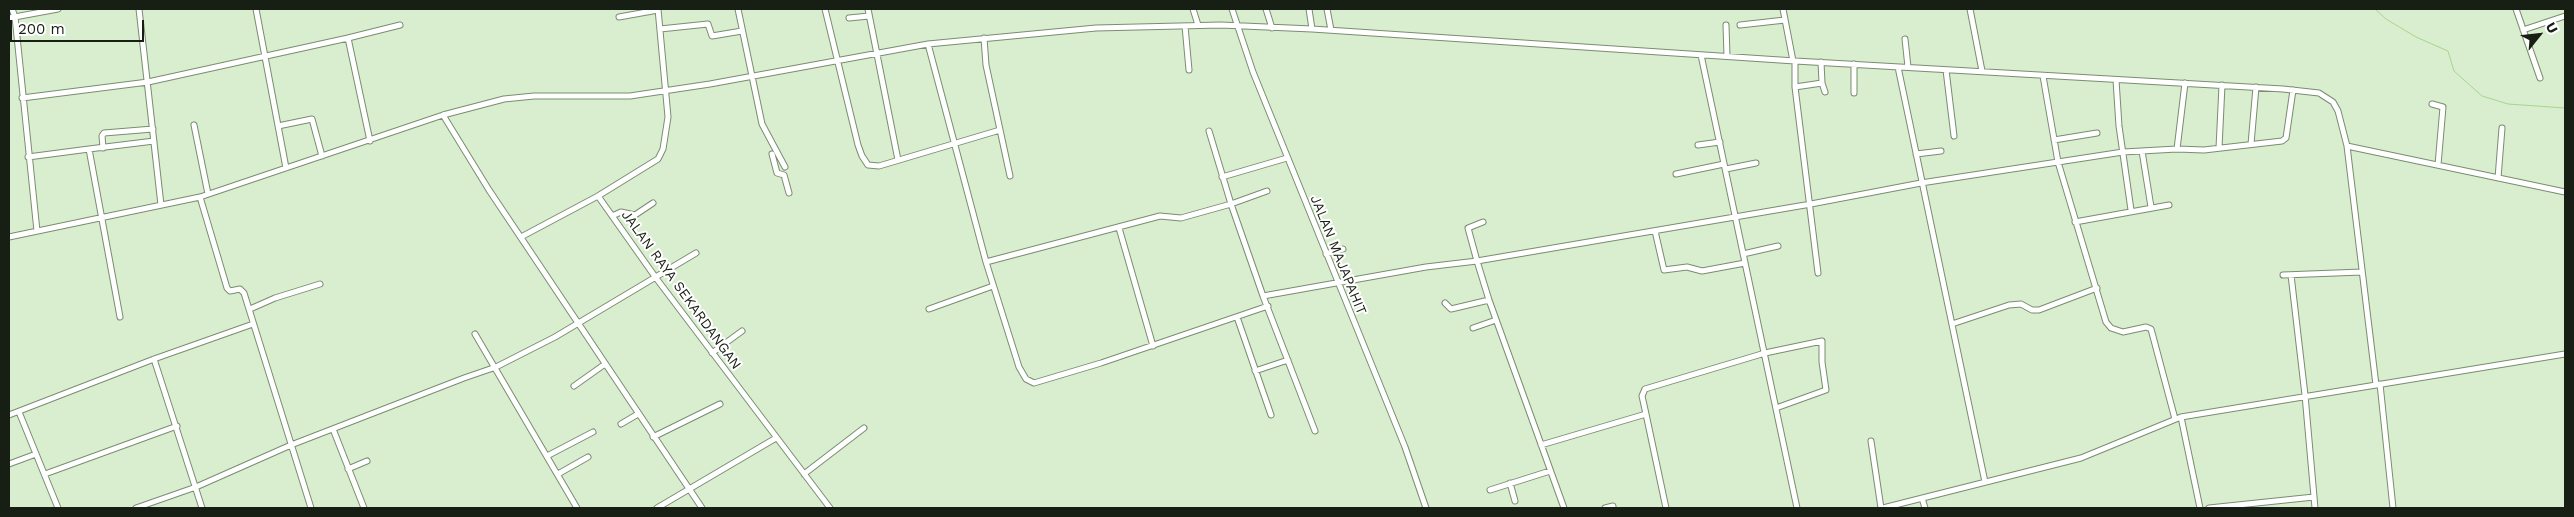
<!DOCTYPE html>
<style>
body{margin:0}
#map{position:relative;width:2574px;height:517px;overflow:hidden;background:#d9edcf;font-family:"Work Sans",sans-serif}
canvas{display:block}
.frame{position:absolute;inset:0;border:10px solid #171e13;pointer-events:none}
.north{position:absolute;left:2514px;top:10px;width:50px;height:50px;-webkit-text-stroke:4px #fff;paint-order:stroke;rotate:61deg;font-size:14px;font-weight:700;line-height:20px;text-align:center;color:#171e13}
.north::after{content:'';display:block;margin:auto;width:18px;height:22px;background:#171e13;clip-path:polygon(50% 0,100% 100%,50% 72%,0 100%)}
.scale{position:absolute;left:10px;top:20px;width:134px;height:22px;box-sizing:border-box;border:2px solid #171e13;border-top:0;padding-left:6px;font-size:15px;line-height:18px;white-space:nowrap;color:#171e13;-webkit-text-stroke:4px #fff;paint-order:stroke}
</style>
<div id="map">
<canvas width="2574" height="517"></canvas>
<div class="frame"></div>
<div class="north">U</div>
<div class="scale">200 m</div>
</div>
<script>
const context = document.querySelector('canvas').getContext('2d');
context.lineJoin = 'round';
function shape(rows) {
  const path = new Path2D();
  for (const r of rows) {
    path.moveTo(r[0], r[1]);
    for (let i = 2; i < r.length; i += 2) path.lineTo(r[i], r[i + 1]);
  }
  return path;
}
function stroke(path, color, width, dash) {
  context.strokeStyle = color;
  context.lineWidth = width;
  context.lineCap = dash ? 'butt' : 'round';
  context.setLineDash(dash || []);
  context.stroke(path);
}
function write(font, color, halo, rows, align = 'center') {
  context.font = font + ' "Work Sans",sans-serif';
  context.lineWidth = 4;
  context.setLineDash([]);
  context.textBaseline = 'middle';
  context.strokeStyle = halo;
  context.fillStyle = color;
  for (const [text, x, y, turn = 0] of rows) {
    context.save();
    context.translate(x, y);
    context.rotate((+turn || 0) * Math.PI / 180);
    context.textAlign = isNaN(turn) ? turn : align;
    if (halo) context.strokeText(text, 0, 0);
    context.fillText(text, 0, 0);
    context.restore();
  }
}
stroke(shape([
 [2375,9,2386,19,2416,37,2448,51,2454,71,2482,96,2508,104,2565,108]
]), '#a7d58f', 1);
const street = shape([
 [12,9,15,17,37,231],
 [139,9,161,205],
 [256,9,286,168],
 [658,9,668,117,663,149,658,159,598,196,656,278,830,508],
 [738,9,762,124,785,167],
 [825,9,858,145,862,156,868,165,879,166,1000,130],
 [868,9,898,160],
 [1193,9,1198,25],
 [1232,9,1253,72,1405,447,1426,508],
 [1266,9,1272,28],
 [1309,9,1312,29],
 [1327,9,1331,30],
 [1783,9,1793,61],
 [1970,9,1982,71],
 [2516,9,2540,78],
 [619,17,658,10],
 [9,18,58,9],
 [849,18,869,16],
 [1726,25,1727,56],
 [1740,25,1785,20],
 [1185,26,1189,70],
 [660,29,708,24,712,36,742,31],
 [2523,30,2565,16],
 [348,38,400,25],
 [984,38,986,65,1010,176],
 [1905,39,1908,67],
 [928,44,986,262,1160,216,1181,218,1231,204,1263,296,1426,267,1477,261,1489,300,1564,508],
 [1701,55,1797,508],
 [1795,61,1795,87,1818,273],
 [1898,67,1985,482],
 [1946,70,1954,136],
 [2043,76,2058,162,2106,322,2111,328,2123,332,2146,327,2151,329,2175,419],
 [2116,80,2119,126,2131,210],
 [1822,83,1825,92],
 [1795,87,1822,83,1821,62],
 [1854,93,1854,64],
 [22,98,148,82,348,38,370,141],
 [2432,104,2443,107,2438,165],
 [443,115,489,190,702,508],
 [194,125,208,194],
 [278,126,312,119,322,156],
 [1209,131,1231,204,1267,191],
 [2054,140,2097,133],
 [2251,144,2256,87],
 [1698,145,1720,142],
 [103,148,102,136,104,133,153,129],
 [2219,148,2222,85],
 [89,149,154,141],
 [2177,149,2204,150,2282,141,2286,138,2293,90],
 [2142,151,2151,207],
 [772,154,777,173,784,175,789,193],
 [1916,154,1941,151],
 [28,157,89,149,120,317],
 [1726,169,1756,163],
 [1676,174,1724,164],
 [1222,177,1287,158],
 [2498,178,2502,128],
 [200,197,227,288,230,291,240,289,244,293,311,508],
 [612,216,621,212,635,215,653,203],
 [1483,222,1468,228,1477,261,1811,204,1921,183,2123,152,2177,149,2185,83],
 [2075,222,2169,205],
 [1119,228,1153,346],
 [1655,231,1664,270,1687,267,1702,271,1745,263],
 [9,237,200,197,443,115,504,99,534,96,630,96,710,84,928,44,1096,28,1221,25,1312,29,1795,61,2283,89,2319,93,2333,102,2338,111,2347,146],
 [521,237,598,196],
 [1326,254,1343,249],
 [1743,254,1778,246],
 [986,262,1019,367,1026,379,1034,383,1101,363,1268,306],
 [2283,275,2362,272],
 [2291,275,2305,395,2315,508],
 [1263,296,1315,431],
 [1445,303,1451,309,1489,300],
 [250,309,275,298,320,284],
 [929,309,993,286],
 [1237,317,1271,415],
 [1952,324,2009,305,2021,304,2032,310,2039,310,2097,288],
 [1473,328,1496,320],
 [475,334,577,508],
 [712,353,742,331],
 [154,359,202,508],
 [1255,371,1288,360],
 [2380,384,2393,508],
 [2376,385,2347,146,2565,192],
 [574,386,605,364],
 [19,412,58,508],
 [1646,414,1642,396,1645,389,1765,353,1822,341,1822,362,1826,390,1776,408],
 [9,415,154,359,253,324],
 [2181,417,2200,508],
 [621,424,638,414],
 [333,429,364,508],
 [653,437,720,404],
 [1871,441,1881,508],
 [1541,445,1646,414,1666,508],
 [547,456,593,432],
 [9,464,36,454],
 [348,469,367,461],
 [45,474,177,426],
 [558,474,588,457],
 [804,474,864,428],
 [1510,483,1515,501],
 [1490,490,1550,471],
 [1922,498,1925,508],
 [136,508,196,487,291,445,464,378,496,367,555,337,696,253],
 [657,508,776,438],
 [1605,508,1613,506],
 [1883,508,2081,458,2181,417,2565,354],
 [2209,508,2314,497]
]);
stroke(street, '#7a8d71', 7);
stroke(street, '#fff', 5);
write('14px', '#171e13', '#fff', [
 ["JALAN MAJAPAHIT",1338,255,68],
 ["JALAN RAYA SEKARDANGAN",681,290,54]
]);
</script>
